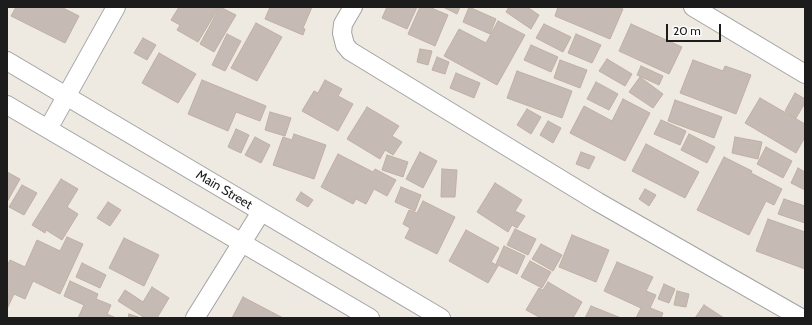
<!DOCTYPE html>
<style>
body{margin:0}
#map{position:relative;width:812px;height:325px;overflow:hidden;background:#eee9e1;font-family:Cabin,sans-serif}
canvas{display:block}
.frame{position:absolute;inset:0;border:8px solid #1c1c1c;pointer-events:none}
.scale{position:absolute;left:666px;top:24px;width:55px;height:18px;box-sizing:border-box;border:2px solid #1c1c1c;border-top:0;padding-left:5px;font-size:12px;line-height:14px;white-space:nowrap;color:#1c1c1c;-webkit-text-stroke:3px #fff;paint-order:stroke}
</style>
<div id="map">
<canvas width="812" height="325"></canvas>
<div class="frame"></div>
<div class="scale">20 m</div>
</div>
<script>
const context = document.querySelector('canvas').getContext('2d');
context.lineJoin = 'round';
function paint(path, color) {
  context.fillStyle = color;
  context.fill(path, 'evenodd');
}
function shape(rows) {
  const path = new Path2D();
  for (const r of rows) {
    path.moveTo(r[0], r[1]);
    for (let i = 2; i < r.length; i += 2) path.lineTo(r[i], r[i + 1]);
  }
  return path;
}
function stroke(path, color, width, dash) {
  context.strokeStyle = color;
  context.lineWidth = width;
  context.lineCap = dash ? 'butt' : 'round';
  context.setLineDash(dash || []);
  context.stroke(path);
}
function write(font, color, halo, rows, align = 'center') {
  context.font = font + ' Cabin,sans-serif';
  context.lineWidth = 3;
  context.setLineDash([]);
  context.textBaseline = 'middle';
  context.strokeStyle = halo;
  context.fillStyle = color;
  for (const [text, x, y, turn = 0] of rows) {
    context.save();
    context.translate(x, y);
    context.rotate((+turn || 0) * Math.PI / 180);
    context.textAlign = isNaN(turn) ? turn : align;
    if (halo) context.strokeText(text, 0, 0);
    context.fillText(text, 0, 0);
    context.restore();
  }
}
const building = shape([
 [16,7,61,7,79,16,65,43,11,16,16,7],
 [179,7,219,7,198,42,177,30,180,25,171,20,179,7],
 [220,7,236,15,214,52,200,44,220,7],
 [270,7,312,7,303,28,305,29,303,35,265,19,270,7],
 [387,7,417,7,407,29,382,18,387,7],
 [420,7,429,7,448,15,435,46,408,34,420,7],
 [443,7,460,7,457,14,443,7],
 [469,7,496,19,490,34,463,22,469,7],
 [509,7,527,7,539,15,531,29,506,12,509,7],
 [558,7,619,7,623,9,610,39,555,16,558,7],
 [498,21,525,35,497,85,444,56,459,29,486,43,498,21],
 [256,23,282,37,257,81,231,68,256,23],
 [544,24,571,37,563,52,536,38,544,24],
 [631,24,682,47,669,74,619,51,631,24],
 [227,34,241,41,225,71,212,65,227,34],
 [576,34,601,45,592,63,568,53,576,34],
 [143,38,156,45,147,60,134,53,143,38],
 [531,45,558,57,551,72,524,60,531,45],
 [420,49,432,51,428,65,417,62,420,49],
 [159,53,196,74,178,103,142,83,159,53],
 [437,57,449,62,445,74,432,70,437,57],
 [607,59,632,74,625,86,599,71,607,59],
 [560,60,587,70,580,88,554,78,560,60],
 [693,60,723,71,725,66,751,75,736,114,680,93,693,60],
 [641,66,663,76,659,85,637,75,641,66],
 [517,71,572,91,562,118,507,98,517,71],
 [456,73,480,83,474,98,450,88,456,73],
 [640,77,663,94,653,108,629,92,640,77],
 [202,80,266,106,260,121,236,112,228,131,188,114,202,80],
 [325,80,342,89,338,96,353,104,338,131,302,111,314,91,318,93,325,80],
 [596,82,618,94,609,110,587,99,596,82],
 [795,93,805,99,805,103,796,118,785,111,795,93],
 [760,98,805,124,805,137,796,153,745,123,760,98],
 [623,99,650,113,625,161,570,133,584,106,612,121,623,99],
 [675,100,722,117,714,138,668,121,675,100],
 [367,107,399,126,392,136,402,142,393,155,385,150,380,159,347,139,367,107],
 [527,109,541,117,531,134,517,125,527,109],
 [270,112,291,118,285,136,265,130,270,112],
 [661,120,686,131,680,145,654,134,661,120],
 [548,121,561,128,553,143,540,135,548,121],
 [236,129,249,135,241,153,228,147,236,129],
 [294,134,326,145,314,179,273,165,283,137,292,140,294,134],
 [689,134,715,147,707,163,681,150,689,134],
 [255,137,270,145,261,163,245,155,255,137],
 [735,137,762,142,758,159,732,153,735,137],
 [646,144,699,172,685,198,632,171,646,144],
 [766,147,792,161,783,178,757,164,766,147],
 [420,152,437,161,423,188,406,179,420,152],
 [581,152,595,157,589,169,576,164,581,152],
 [338,154,373,172,375,169,396,180,387,196,374,189,366,204,356,199,353,204,321,187,338,154],
 [387,155,408,162,403,177,382,170,387,155],
 [724,157,752,171,751,173,782,189,774,205,766,201,749,235,697,210,724,157],
 [798,168,805,172,805,190,791,183,798,168],
 [442,169,457,170,455,197,441,197,442,169],
 [7,172,20,179,7,202,7,172],
 [61,179,78,189,67,207,78,214,62,240,46,230,45,233,32,225,61,179],
 [495,183,522,200,515,211,525,216,517,228,512,225,508,232,477,212,495,183],
 [22,185,37,193,24,215,9,207,22,185],
 [401,187,421,195,415,211,395,202,401,187],
 [645,189,656,195,649,206,639,199,645,189],
 [301,192,313,200,308,207,296,200,301,192],
 [784,199,805,206,805,223,778,214,784,199],
 [423,201,455,217,437,254,405,238,410,228,403,224,409,210,417,213,423,201],
 [108,202,121,210,110,226,97,218,108,202],
 [768,219,805,232,805,269,756,251,768,219],
 [515,229,536,239,528,255,507,245,515,229],
 [466,230,499,248,491,262,498,266,488,283,449,261,466,230],
 [572,235,609,250,596,282,559,267,572,235],
 [67,237,83,244,60,294,33,281,25,299,14,294,7,309,7,266,10,260,25,267,37,240,60,251,67,237],
 [124,238,159,255,144,286,109,268,124,238],
 [541,244,562,255,553,271,532,259,541,244],
 [504,246,525,256,517,274,496,264,504,246],
 [530,261,551,272,542,288,521,277,530,261],
 [617,262,653,277,646,291,656,295,650,308,663,313,661,318,636,318,641,308,604,291,617,262],
 [82,263,106,275,100,288,76,277,82,263],
 [70,281,98,294,96,299,111,305,107,314,116,318,78,318,84,305,64,296,70,281],
 [548,282,582,302,573,318,541,318,526,310,539,288,543,290,548,282],
 [664,284,675,289,669,303,658,299,664,284],
 [152,287,169,298,157,318,145,318,118,301,125,290,143,302,152,287],
 [677,291,689,294,686,307,674,305,677,291],
 [243,297,283,318,232,318,243,297],
 [704,305,724,318,695,318,704,305],
 [591,306,621,318,585,318,591,306],
 [129,314,141,318,128,318,129,314]
]);
paint(building, '#c6bbb4');
stroke(building, '#c0afa2', 1);
const street = shape([
 [353,7,343,24,342,33,345,45,350,51,598,202,801,318],
 [693,7,805,74],
 [7,61,441,318],
 [7,105,370,318],
 [48,129,116,7],
 [195,318,261,212]
]);
stroke(street, '#a3a3a3', 20);
stroke(street, '#fff', 18);
write('13px', '#1c1c1c', '#fff', [
 ["Main Street",224,190,31]
]);
</script>
